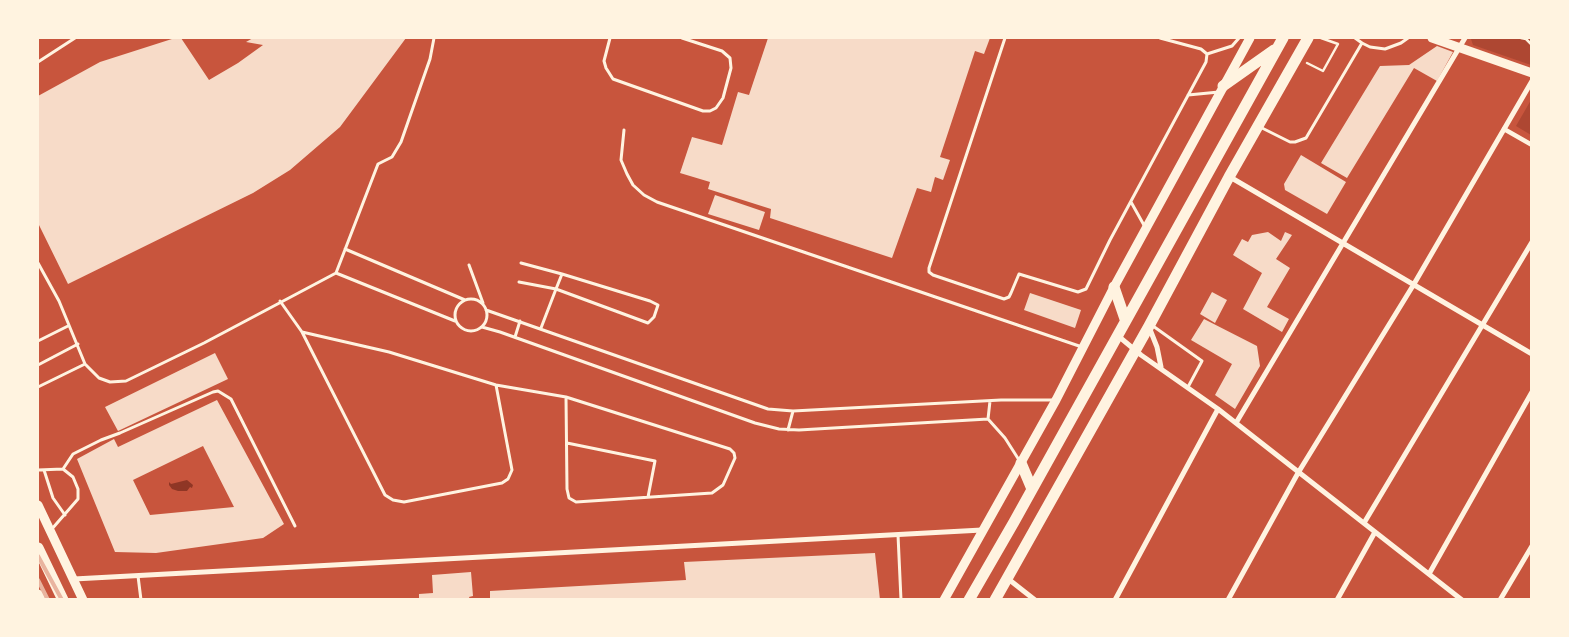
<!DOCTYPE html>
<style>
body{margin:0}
#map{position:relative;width:1569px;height:637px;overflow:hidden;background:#c8553d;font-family:"Work Sans",sans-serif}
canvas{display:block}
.frame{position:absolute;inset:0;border:39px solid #fff3e0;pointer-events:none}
</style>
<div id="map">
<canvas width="1569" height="637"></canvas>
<div class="frame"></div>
</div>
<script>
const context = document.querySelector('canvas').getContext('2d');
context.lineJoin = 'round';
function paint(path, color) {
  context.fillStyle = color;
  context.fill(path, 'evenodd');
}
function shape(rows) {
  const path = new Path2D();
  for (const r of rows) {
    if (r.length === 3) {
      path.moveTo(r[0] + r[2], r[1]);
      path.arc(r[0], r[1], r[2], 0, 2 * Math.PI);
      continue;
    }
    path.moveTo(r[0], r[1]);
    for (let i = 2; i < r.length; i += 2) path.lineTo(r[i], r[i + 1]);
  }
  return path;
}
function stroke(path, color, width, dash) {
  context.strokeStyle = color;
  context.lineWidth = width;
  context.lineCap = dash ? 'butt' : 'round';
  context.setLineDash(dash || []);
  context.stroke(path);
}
paint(shape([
 [1472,38,1531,38,1531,65,1473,45,1471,39],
 [1531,100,1531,135,1516,126]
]), '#ae4732');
paint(shape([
 [187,480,193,485,192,488,190,487,187,491,178,491,172,489,169,485,169,482,171,484]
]), '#8f3625');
paint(shape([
 [175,38,181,38,209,80,238,63,263,45,246,42,253,38,406,38,340,127,290,170,253,193,68,284,38,223,38,96,100,62],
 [768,38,990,38,984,54,975,51,940,157,950,160,943,180,935,177,931,192,917,188,892,258,770,218,771,209,708,189,710,182,680,173,692,137,722,145,738,92,749,95],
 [1437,46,1453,52,1437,81,1414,68,1347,178,1321,163,1380,66,1409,65],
 [1301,155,1346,182,1327,214,1285,190,1284,184],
 [715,195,765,212,759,230,708,214],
 [1268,232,1281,241,1285,232,1292,235,1276,259,1290,268,1267,307,1289,319,1282,332,1243,309,1262,273,1233,255,1242,239,1248,242,1252,235],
 [1212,292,1227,300,1215,323,1200,314],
 [1030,293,1081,310,1075,328,1024,310],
 [1204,319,1257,346,1260,366,1235,409,1215,395,1232,364,1191,340],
 [215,353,228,379,118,431,105,407],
 [217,400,284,524,263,538,156,553,115,552,77,459,114,439,118,447],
 [203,446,234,507,150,515,133,480],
 [875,553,880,600,490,600,490,591,686,580,684,562],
 [471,572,473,596,469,597,470,600,419,600,419,594,433,593,432,575]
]), '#f7dbc8');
stroke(shape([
 [1521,38,1526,39,1532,45],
 [1307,63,1323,71,1338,44,1321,38]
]), '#fff3e0', 2.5);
stroke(shape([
 [610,38,604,61,606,68,613,79,703,111,710,111,716,108,723,98,731,68,730,58,722,51,682,38],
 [1005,38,929,268,929,272,933,275,1004,299,1009,297,1011,293,1019,274,1078,292,1086,289,1110,240,1206,62,1207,54],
 [1160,38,1201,49,1207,54],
 [1362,43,1370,47,1385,49,1401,43,1408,38],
 [1207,54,1232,46,1239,38],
 [38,62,75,38],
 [1188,95,1219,92],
 [1260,127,1290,142,1295,142,1306,138,1362,43,1355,38],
 [624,130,621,160,627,174,633,185,644,195,657,202,1082,347],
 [1131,202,1145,227],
 [345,249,465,300],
 [38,263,59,301,85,364,99,378,110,382,126,381,204,343,336,273,378,164,392,157,401,142,430,59,434,38],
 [521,263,562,274],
 [469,265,483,303],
 [336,273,455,321],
 [519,282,556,289,648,323,654,317,658,305,650,301,562,274,556,289,541,328],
 [471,315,16],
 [280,301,302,332,385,495,393,500,404,502,502,483,508,479,512,470,496,385],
 [486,310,768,409,793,411,1001,400,1055,400],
 [1153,326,1202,361,1188,387],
 [482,327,500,332,755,423,779,429,799,430,988,419,1005,438,1019,460],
 [302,332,389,352,496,385,566,397,730,449,734,453,735,458,723,485,712,493,576,502,569,498,567,489,566,397],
 [515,337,520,321],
 [38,341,68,326],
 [38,365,78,344],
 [38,387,85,364],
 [988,419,990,401],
 [788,430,793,411],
 [567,443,655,461,648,497],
 [63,469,73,454,101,440,120,433,213,392,218,391,231,399,295,526],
 [38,470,63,469,73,477,78,489,78,499,51,530],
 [44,470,53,498,65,515],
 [898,535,901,600],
 [138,576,141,600]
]), '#fff3e0', 3);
stroke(shape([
 [1504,129,1532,145]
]), '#fff3e0', 4.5);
stroke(shape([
 [1230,177,1532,354],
 [1149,327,1157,347,1161,367],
 [1117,335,1141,355,1218,409,1462,600],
 [1236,423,1465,38],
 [1364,523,1532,242],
 [1429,574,1532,392],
 [1007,578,1035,600],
 [74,579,982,530],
 [1115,600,1218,409],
 [1228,600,1298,473,1414,284,1532,81],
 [1337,600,1375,532],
 [1500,600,1532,546]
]), '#fff3e0', 5);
stroke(shape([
 [1432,38,1532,73],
 [38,505,83,600],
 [944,600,1056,400,1114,287,1250,38]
]), '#fff3e0', 9);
stroke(shape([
 [1223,86,1274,50],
 [1114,287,1125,319],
 [1021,463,1032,489],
 [969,600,1014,522,1283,38],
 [995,600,1149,326,1229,177,1308,38]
]), '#fff3e0', 11);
stroke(shape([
 [38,548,63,600],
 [38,595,40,600]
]), '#fff3e0', 11);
stroke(shape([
 [38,556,62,600],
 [38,580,48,600]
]), '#e9b49f', 4);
</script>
